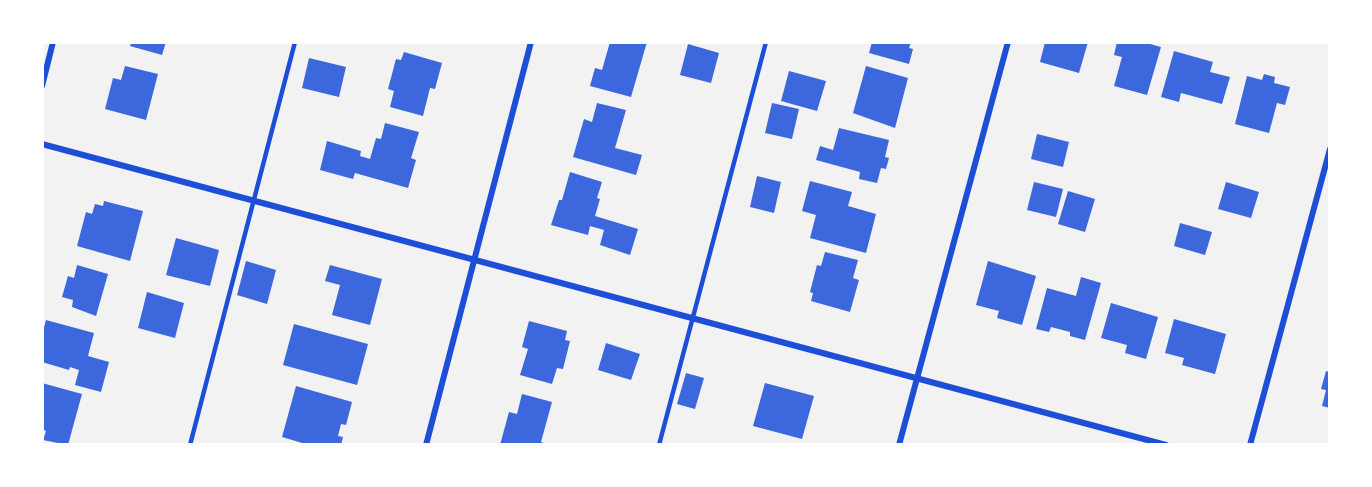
<!DOCTYPE html>
<style>
body{margin:0}
#map{position:relative;width:1372px;height:487px;overflow:hidden;background:#f2f2f2;font-family:"Varela Round",sans-serif}
canvas{display:block}
.frame{position:absolute;inset:0;border:44px solid #fff;pointer-events:none}
</style>
<div id="map">
<canvas width="1372" height="487"></canvas>
<div class="frame"></div>
</div>
<script>
const context = document.querySelector('canvas').getContext('2d');
context.lineJoin = 'round';
function paint(path, color) {
  context.fillStyle = color;
  context.fill(path, 'evenodd');
}
function shape(rows) {
  const path = new Path2D();
  for (const r of rows) {
    path.moveTo(r[0], r[1]);
    for (let i = 2; i < r.length; i += 2) path.lineTo(r[i], r[i + 1]);
  }
  return path;
}
function stroke(path, color, width, dash) {
  context.strokeStyle = color;
  context.lineWidth = width;
  context.lineCap = dash ? 'butt' : 'round';
  context.setLineDash(dash || []);
  context.stroke(path);
}
paint(shape([
 [131,42,166,42,162,55,130,46],
 [610,42,647,42,631,97,590,86,595,68,602,70],
 [872,42,911,42,909,48,913,49,909,64,869,53],
 [1045,42,1088,42,1079,73,1040,62],
 [1117,42,1143,42,1161,47,1147,95,1114,86,1122,57,1114,55],
 [688,44,719,53,711,83,680,75],
 [1174,51,1213,62,1210,72,1230,77,1222,104,1181,93,1179,102,1161,97],
 [404,52,442,63,435,89,430,88,423,116,390,107,394,91,388,89,396,59,401,60],
 [309,58,346,67,339,97,302,88],
 [125,66,158,74,146,120,105,109,113,78,121,80],
 [866,66,908,78,895,128,853,113],
 [789,71,826,81,817,111,781,101],
 [1264,74,1275,77,1274,83,1290,87,1285,105,1277,103,1269,133,1235,124,1247,76,1262,80],
 [597,103,626,110,615,148,642,155,636,175,573,157,584,119,592,122],
 [772,103,799,109,792,139,765,133],
 [385,123,419,132,411,158,416,160,408,188,355,173,353,179,320,170,327,141,361,151,360,156,370,159,376,138,381,139],
 [839,128,889,140,885,157,889,158,886,169,881,168,877,183,859,179,860,172,816,160,820,146,833,150],
 [1037,134,1069,142,1063,167,1031,159],
 [570,172,602,182,597,198,600,199,595,216,638,229,630,255,600,245,604,230,590,226,588,235,551,225,559,200,562,200],
 [757,176,781,182,774,213,750,207],
 [810,181,852,192,848,206,876,214,866,253,810,238,816,215,802,211],
 [1034,182,1063,189,1056,217,1027,210],
 [1226,182,1259,192,1251,218,1218,209],
 [1068,191,1095,199,1085,232,1058,224],
 [104,201,143,211,130,261,77,246,86,212,92,214,95,204,103,206],
 [1180,223,1212,232,1205,255,1174,246],
 [176,238,219,250,210,286,166,275],
 [825,252,858,260,853,278,859,280,850,312,811,301,813,293,810,292,817,265,821,266],
 [246,261,276,270,267,304,237,295],
 [988,261,1036,276,1022,325,997,318,999,311,976,305],
 [77,265,108,274,96,316,72,307,73,300,62,297,68,276,74,278],
 [330,265,382,279,370,325,332,315,340,285,325,281],
 [1081,277,1101,283,1085,340,1070,336,1070,332,1051,327,1049,332,1036,329,1047,288,1076,296],
 [147,292,184,303,175,338,138,328],
 [1111,303,1158,317,1146,359,1125,353,1127,345,1101,338],
 [1174,319,1226,334,1215,374,1182,365,1184,358,1165,353],
 [46,320,94,333,88,356,109,362,101,392,75,385,79,370,70,367,69,370,42,362,42,335],
 [529,321,567,331,565,340,570,341,563,369,557,368,552,384,520,375,528,349,522,347],
 [294,324,368,344,357,385,283,365],
 [606,343,640,354,631,380,598,370],
 [1326,371,1330,372,1330,408,1322,406,1326,390,1321,389],
 [686,373,704,378,695,409,677,404],
 [42,383,82,394,68,445,43,440,46,431,42,429],
 [765,383,814,396,802,439,753,426],
 [296,386,352,402,346,425,341,424,338,436,343,437,341,445,309,445,282,437],
 [522,394,552,402,541,442,549,445,500,445,509,412,517,414]
]), '#3d67dc');
stroke(shape([
 [190,445,295,42],
 [659,445,766,42]
]), '#1d4ed8', 4.5);
stroke(shape([
 [42,86,53,42],
 [42,144,1166,445],
 [426,445,531,42],
 [899,445,1008,42],
 [1250,445,1330,149]
]), '#1d4ed8', 6);
</script>
